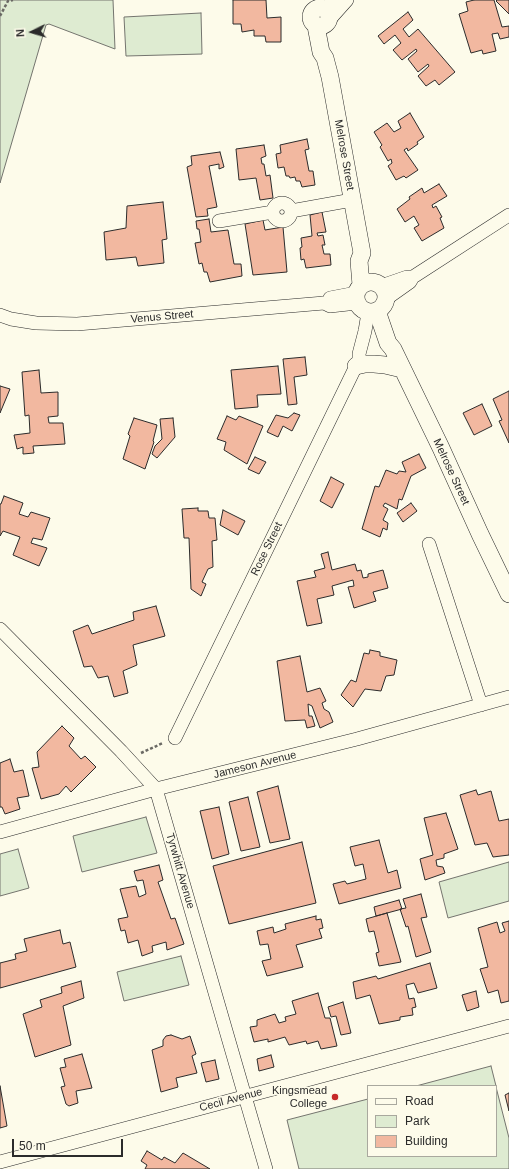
<!DOCTYPE html>
<style>
body{margin:0}
#map{position:relative;width:509px;height:1169px;overflow:hidden;background:#fdfbea;font-family:Arial,sans-serif}
canvas{display:block}
.legend{position:absolute;left:367px;top:1085px;width:130px;height:72px;box-sizing:border-box;background:#fdfbea;border:1px solid #a9a89e;margin:0;padding:5px 7px;list-style:none;font-size:12px;color:#2b2b2b}
.legend li{display:flex;align-items:center;gap:8px;height:20px}
.legend b{width:20px;border:1px solid #a9a89e}
.north{position:absolute;left:12px;top:12px;width:40px;height:40px;-webkit-text-stroke:3px #fdfbea;paint-order:stroke;rotate:265deg;font-size:11px;font-weight:700;line-height:16px;text-align:center;color:#2b2b2b}
.north::after{content:'';display:block;margin:auto;width:14px;height:18px;background:#2b2b2b;clip-path:polygon(50% 0,100% 100%,50% 72%,0 100%)}
.scale{position:absolute;left:12px;top:1139px;width:111px;height:18px;box-sizing:border-box;border:2px solid #2b2b2b;border-top:0;padding-left:5px;font-size:12px;line-height:14px;white-space:nowrap;color:#2b2b2b;-webkit-text-stroke:3px #fdfbea;paint-order:stroke}
</style>
<div id="map">
<canvas width="509" height="1169"></canvas>
<ul class="legend">
<li><b style="height:5px;background:#fdfbea"></b>Road</li>
<li><b style="height:11px;background:#deebd1"></b>Park</li>
<li><b style="height:11px;background:#f2b8a0"></b>Building</li>
</ul>
<div class="north">N</div>
<div class="scale">50 m</div>
</div>
<script>
const context = document.querySelector('canvas').getContext('2d');
context.lineJoin = 'round';
function paint(path, color) {
  context.fillStyle = color;
  context.fill(path, 'evenodd');
}
function shape(rows) {
  const path = new Path2D();
  for (const r of rows) {
    if (r.length === 3) {
      path.moveTo(r[0] + r[2], r[1]);
      path.arc(r[0], r[1], r[2], 0, 2 * Math.PI);
      continue;
    }
    path.moveTo(r[0], r[1]);
    for (let i = 2; i < r.length; i += 2) path.lineTo(r[i], r[i + 1]);
  }
  return path;
}
function stroke(path, color, width, dash) {
  context.strokeStyle = color;
  context.lineWidth = width;
  context.lineCap = dash ? 'butt' : 'round';
  context.setLineDash(dash || []);
  context.stroke(path);
}
function write(font, color, halo, rows, align = 'center') {
  context.font = font + ' Arial,sans-serif';
  context.lineWidth = 3;
  context.setLineDash([]);
  context.textBaseline = 'middle';
  context.strokeStyle = halo;
  context.fillStyle = color;
  for (const [text, x, y, turn = 0] of rows) {
    context.save();
    context.translate(x, y);
    context.rotate((+turn || 0) * Math.PI / 180);
    context.textAlign = isNaN(turn) ? turn : align;
    if (halo) context.strokeText(text, 0, 0);
    context.fillText(text, 0, 0);
    context.restore();
  }
}
const green = shape([
 [0,0,113,0,115,49,49,24,46,25,0,183,0,0],
 [201,13,202,54,126,56,124,17,201,13],
 [146,817,157,853,82,872,73,836,146,817],
 [18,849,29,888,0,896,0,854,18,849],
 [509,862,509,901,448,918,439,882,509,862],
 [181,956,189,985,124,1001,117,972,181,956],
 [491,1066,496,1086,416,1086,491,1066],
 [496,1087,509,1138,509,1169,299,1169,287,1120,368,1099,368,1156,496,1156,496,1087]
]);
paint(green, '#deebd1');
stroke(green, '#74746e', 1);
const building = shape([
 [233,0,266,0,267,18,281,17,281,42,266,42,265,36,254,36,254,30,242,32,241,24,233,24,233,0],
 [474,0,494,0,502,27,509,26,509,37,500,39,498,33,492,34,496,51,483,54,482,50,471,53,459,14,468,11,466,2,474,0],
 [497,0,509,0,509,14,496,1,497,0],
 [408,12,413,20,403,29,409,37,418,29,455,72,439,85,435,80,426,86,418,76,429,66,428,64,418,72,408,59,417,51,416,49,402,60,393,50,401,43,395,35,384,44,378,36,408,12],
 [410,113,424,137,417,142,418,144,408,151,407,148,404,150,418,170,406,178,404,176,396,180,388,166,392,163,391,159,388,161,380,147,382,145,374,132,387,123,394,132,401,128,398,121,410,113],
 [307,139,309,149,305,150,309,171,313,171,315,185,302,187,300,181,296,181,295,177,290,178,289,176,286,176,284,167,278,168,276,154,281,153,280,145,307,139],
 [264,145,266,156,261,158,262,164,264,164,266,176,270,175,273,198,260,200,256,178,239,180,236,149,264,145],
 [220,152,224,167,219,169,219,164,209,166,217,207,207,209,208,216,196,217,187,167,192,165,191,156,220,152],
 [439,184,447,196,432,205,433,208,436,206,442,217,440,218,444,228,422,241,414,228,419,225,414,216,405,222,397,209,410,199,409,197,422,188,424,193,439,184],
 [163,202,167,239,162,240,164,263,138,266,136,257,106,260,104,232,126,228,127,206,163,202],
 [322,212,326,232,317,233,318,236,323,235,325,245,322,245,324,254,330,254,331,265,306,268,304,259,301,260,300,248,302,247,301,238,312,236,310,215,322,212],
 [209,219,211,232,228,230,234,264,241,264,242,276,210,282,207,272,204,272,202,263,199,264,195,243,201,242,199,229,197,229,196,221,209,219],
 [263,220,265,230,283,227,287,272,253,275,245,224,263,220],
 [305,357,307,375,294,377,297,404,288,405,283,359,305,357],
 [278,366,281,394,257,395,258,407,235,409,231,370,278,366],
 [39,370,41,393,58,392,58,416,48,417,49,423,63,423,65,444,33,446,34,453,23,454,23,447,17,449,14,435,30,433,29,415,25,416,22,372,39,370],
 [0,386,10,389,0,413,0,386],
 [509,391,509,443,499,421,502,420,493,399,509,391],
 [482,404,492,426,474,435,463,413,482,404],
 [294,413,300,415,292,431,283,426,278,437,267,432,276,415,288,418,294,413],
 [227,416,236,420,239,416,263,426,247,464,224,450,226,442,217,439,227,416],
 [134,418,157,425,153,441,154,442,145,469,123,459,130,436,128,434,134,418],
 [173,418,175,437,157,458,152,454,155,446,162,439,160,419,173,418],
 [419,454,426,468,411,476,402,500,399,499,397,509,385,503,383,506,388,509,383,520,388,523,387,530,383,528,380,537,362,529,375,486,379,487,386,470,397,474,399,471,406,472,402,462,419,454],
 [255,457,266,462,259,474,248,469,255,457],
 [331,477,344,484,332,508,320,501,331,477],
 [4,496,23,503,19,514,28,517,31,512,50,518,42,540,33,538,31,543,47,548,39,566,13,555,20,537,3,531,0,536,0,504,1,504,4,496],
 [411,503,417,511,403,522,397,513,411,503],
 [198,508,198,511,208,511,209,518,215,518,217,540,212,541,213,567,208,569,202,582,206,584,201,596,191,589,189,538,184,538,182,509,198,508],
 [223,510,245,521,238,535,220,525,223,510],
 [328,552,332,570,355,564,357,571,361,570,363,578,368,577,368,574,383,570,388,588,373,592,376,601,354,608,348,587,354,586,353,580,332,586,334,595,317,599,322,623,307,626,297,581,316,577,314,571,325,568,321,554,328,552],
 [156,606,165,636,133,645,137,665,123,671,128,693,114,697,108,676,98,678,92,666,84,667,73,631,88,625,92,634,134,620,133,612,156,606],
 [370,650,380,652,380,656,397,660,394,675,386,676,381,691,365,689,353,707,341,695,351,680,356,682,364,653,369,654,370,650],
 [300,656,307,692,320,688,326,701,322,703,324,709,329,712,333,722,320,728,312,706,308,704,309,716,312,716,315,726,307,728,305,720,285,721,277,661,300,656],
 [62,726,74,738,69,746,81,759,85,756,96,767,71,792,66,786,59,794,41,799,32,768,39,767,37,752,62,726],
 [10,759,14,772,23,770,29,796,17,798,20,809,5,814,2,807,0,807,0,763,10,759],
 [278,786,290,839,270,843,257,792,278,786],
 [476,790,478,795,491,791,499,821,509,819,509,855,493,857,487,843,475,845,460,795,476,790],
 [248,797,260,847,241,851,229,802,248,797],
 [219,807,229,854,212,859,200,811,219,807],
 [446,813,458,849,444,854,444,858,436,860,437,866,443,867,445,873,425,880,420,859,433,855,424,818,446,813],
 [379,840,388,873,397,870,401,888,339,904,333,884,345,881,347,884,366,879,363,864,355,866,350,847,379,840],
 [302,842,316,903,229,924,213,866,302,842],
 [159,865,163,880,158,882,171,919,175,918,184,944,167,950,166,942,152,946,153,952,142,956,138,940,128,943,125,930,121,931,118,919,128,917,120,889,136,886,139,897,146,894,143,880,137,881,134,871,159,865],
 [421,894,427,917,421,918,431,952,416,957,408,926,406,927,400,909,406,908,403,899,421,894],
 [399,900,402,909,376,916,374,907,399,900],
 [387,913,401,962,379,966,376,953,379,952,374,931,369,932,366,919,387,913],
 [316,916,316,920,321,919,323,928,319,929,322,938,296,945,303,967,267,976,262,961,271,959,268,944,260,945,257,931,273,927,274,933,286,929,285,924,316,916],
 [509,921,509,1001,501,1003,498,990,488,993,480,969,488,967,478,928,497,922,500,933,505,931,502,923,509,921],
 [60,930,63,944,70,942,76,967,0,988,0,963,16,959,15,954,27,951,24,939,60,930],
 [430,963,437,988,418,993,414,983,406,985,409,999,414,998,416,1007,412,1008,413,1015,400,1017,400,1020,379,1024,370,995,356,999,353,982,376,976,378,979,430,963],
 [81,981,84,998,63,1006,71,1045,35,1057,23,1014,42,1007,40,1000,62,993,61,987,81,981],
 [476,991,479,1007,467,1011,462,995,476,991],
 [318,993,325,1018,330,1018,337,1046,321,1049,318,1041,307,1044,306,1041,289,1045,285,1037,268,1042,268,1039,254,1042,250,1027,257,1026,257,1020,275,1014,279,1023,286,1021,285,1017,296,1014,292,1001,318,993],
 [343,1002,351,1033,341,1035,336,1016,331,1017,328,1007,343,1002],
 [171,1035,182,1039,190,1036,196,1054,192,1056,197,1073,176,1078,178,1087,161,1092,152,1050,163,1046,163,1040,166,1036,171,1035],
 [82,1054,92,1088,76,1091,78,1103,69,1106,66,1104,61,1087,65,1086,60,1068,66,1067,64,1059,82,1054],
 [271,1055,274,1067,259,1071,257,1059,271,1055],
 [215,1060,219,1079,206,1082,201,1063,215,1060],
 [0,1086,7,1126,0,1128,0,1086],
 [509,1093,509,1111,505,1095,509,1093],
 [147,1151,162,1160,164,1157,175,1163,183,1153,210,1169,145,1169,147,1165,141,1161,147,1151]
]);
paint(building, '#f2b8a0');
stroke(building, '#2b2b2b', 1);
const minor = shape([
 [325,8,337,0],
 [330,19,347,0],
 [282,212,9],
 [291,211,352,200],
 [219,221,273,212],
 [381,286,407,277,413,277],
 [330,298,356,293],
 [386,299,410,282,413,277,509,215],
 [0,315,11,319,36,323,77,324,324,303,330,306,357,303],
 [429,544,481,705],
 [0,629,121,751,156,789,266,1169],
 [175,738,356,366,359,359,359,354,365,331,368,313],
 [0,832,156,789,357,739,509,697],
 [0,1162,509,1026]
]);
const tertiary = shape([
 [320,17,9],
 [316,26,321,52,325,58,330,77,362,253,359,261,361,285],
 [371,297,15],
 [377,311,388,343,393,349,441,448,480,534,509,594],
 [356,366,365,364,374,364,385,365,402,369]
]);
stroke(minor, '#2b2b2b', 14);
stroke(tertiary, '#2b2b2b', 18);
stroke(shape([
 [0,16,8,1,13,0],
 [141,753,163,743]
]), '#6a6964', 2.5, [3, 2]);
stroke(minor, '#fdfbea', 13);
stroke(tertiary, '#fdfbea', 17);
for (const [x, y, r, color] of [
 [335,1097,4,"#c62828"]
]) {
  const dot = new Path2D();
  dot.arc(x, y, r, 0, 2 * Math.PI);
  context.fillStyle = color;
  context.fill(dot);
  stroke(dot, '#fdfbea', 1.5);
}
write('11px', '#2b2b2b', '#fdfbea', [
 ["Melrose Street",344,155,80],
 ["Venus Street",162,317,-5],
 ["Melrose Street",451,472,65],
 ["Rose Street",267,549,-64],
 ["Jameson Avenue",255,765,-14],
 ["Tyrwhitt Avenue",180,871,74],
 ["Cecil Avenue",231,1100,-15]
]);
write('11px', '#2b2b2b', '#fdfbea', [
 ["Kingsmead",327,1091],
 ["College",327,1104]
], 'right');
</script>
